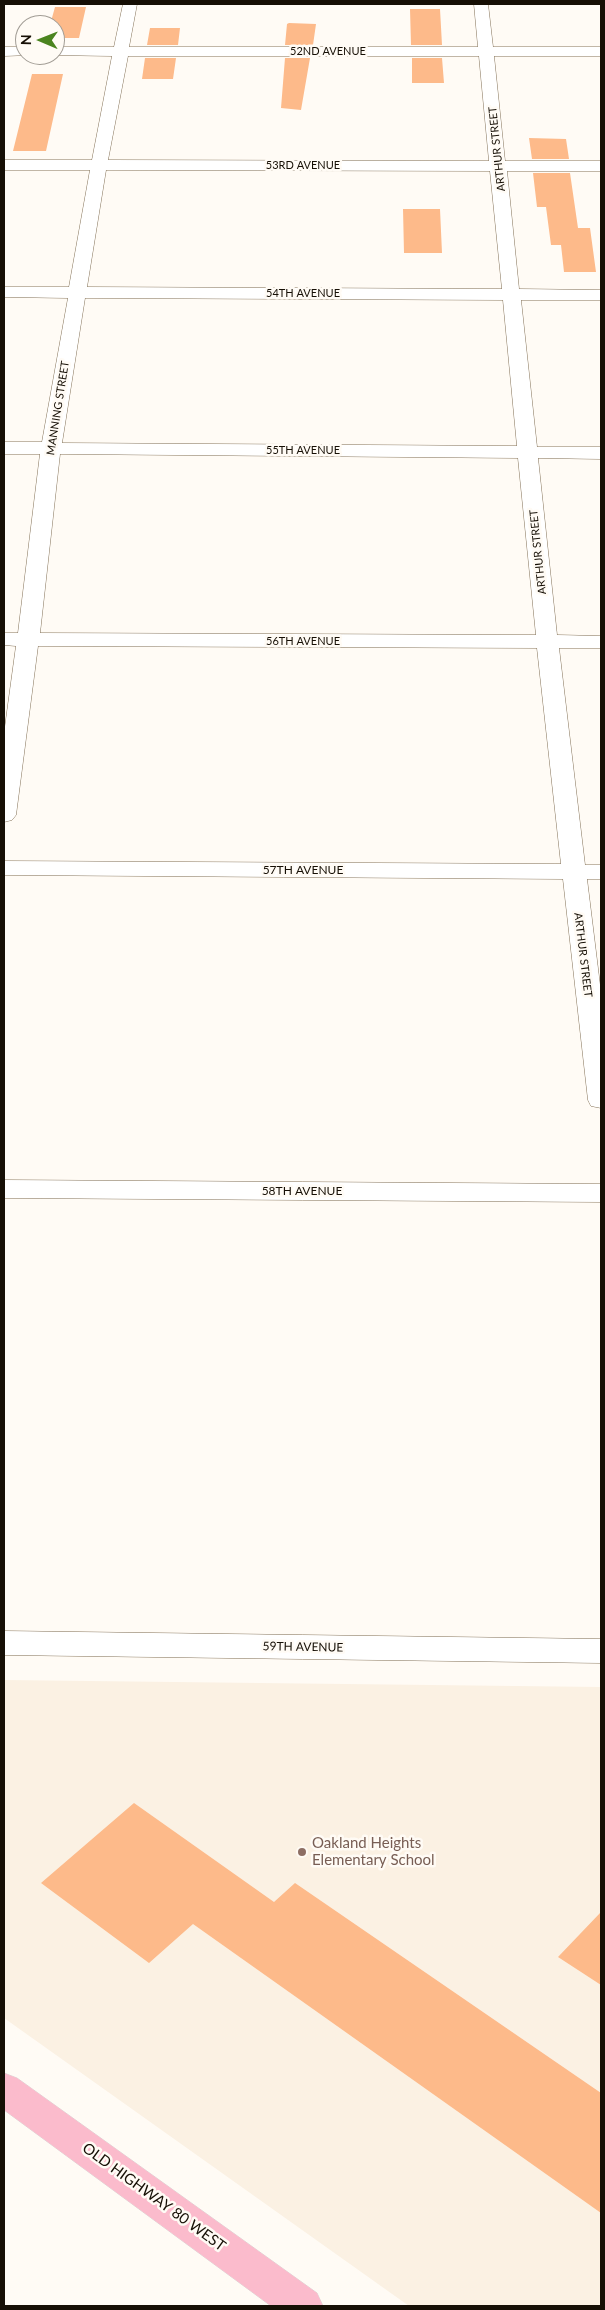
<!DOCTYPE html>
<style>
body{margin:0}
#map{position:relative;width:605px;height:2310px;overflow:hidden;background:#fffbf5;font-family:Lato,sans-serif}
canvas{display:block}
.frame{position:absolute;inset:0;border:5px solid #160f05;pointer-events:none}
.north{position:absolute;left:15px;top:15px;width:50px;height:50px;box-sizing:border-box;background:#fffbf5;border:1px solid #a29d95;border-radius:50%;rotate:271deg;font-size:14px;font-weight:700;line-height:20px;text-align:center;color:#160f05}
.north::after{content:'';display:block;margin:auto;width:18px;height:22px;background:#4b841f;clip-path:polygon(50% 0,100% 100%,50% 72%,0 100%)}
</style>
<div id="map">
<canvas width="605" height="2310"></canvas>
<div class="frame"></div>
<div class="north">N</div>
</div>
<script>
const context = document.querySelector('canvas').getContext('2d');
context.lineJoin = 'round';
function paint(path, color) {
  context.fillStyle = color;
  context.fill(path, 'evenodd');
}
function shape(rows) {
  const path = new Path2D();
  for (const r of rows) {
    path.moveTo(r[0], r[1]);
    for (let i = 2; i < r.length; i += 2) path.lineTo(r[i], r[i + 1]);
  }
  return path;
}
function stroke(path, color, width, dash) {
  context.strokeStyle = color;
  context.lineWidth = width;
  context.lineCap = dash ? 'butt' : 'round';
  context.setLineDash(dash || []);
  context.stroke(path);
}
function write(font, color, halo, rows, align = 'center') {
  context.font = font + ' Lato,sans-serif';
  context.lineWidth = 5;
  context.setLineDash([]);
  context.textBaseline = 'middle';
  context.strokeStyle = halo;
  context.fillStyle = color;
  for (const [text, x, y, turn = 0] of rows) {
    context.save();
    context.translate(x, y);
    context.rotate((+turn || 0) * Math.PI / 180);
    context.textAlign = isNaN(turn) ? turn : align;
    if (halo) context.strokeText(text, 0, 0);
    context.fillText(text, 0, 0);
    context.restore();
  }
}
paint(shape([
 [4,1680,601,1687,601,2306,409,2306,4,2018]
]), '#fbf1e3');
paint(shape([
 [55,7,86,7,79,38,55,38,55,25,50,25],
 [410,9,440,9,442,45,411,45],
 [289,23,316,24,313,45,285,45,287,24],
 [150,28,180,28,178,45,147,45],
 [145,58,176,58,173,79,142,79],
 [285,58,310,58,301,110,281,108],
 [412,58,442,58,444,83,412,83],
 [32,74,63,74,46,151,13,151],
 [529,138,566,139,569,159,532,159],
 [533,173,570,173,578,228,590,228,596,272,564,272,561,245,551,245,546,207,537,207],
 [403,209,440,209,442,253,404,253],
 [134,1803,274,1902,295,1883,601,2093,601,2213,193,1924,149,1963,41,1883],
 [601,1912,601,1985,558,1957]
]), '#fdba8a');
const street = shape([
 [123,4,137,4,129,47,478,47,474,4,488,4,493,47,601,47,601,56,494,56,505,161,601,161,601,171,507,171,519,289,601,290,601,300,521,300,537,447,601,447,601,459,538,458,557,635,601,636,601,648,559,648,585,865,601,865,601,879,587,879,601,993,601,1108,591,1106,588,1100,563,879,4,875,4,861,561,864,537,648,38,646,16,815,12,820,4,822,4,734,16,646,4,645,4,633,18,633,40,454,4,454,4,442,42,442,68,298,4,297,4,287,69,287,90,170,4,170,4,160,92,160,112,56,49,55,55,55,55,47,114,47,123,4],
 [128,56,479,56,489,161,108,160,128,56],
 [106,170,490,171,502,289,87,287,106,170],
 [85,298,503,300,517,446,62,443,85,298],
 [60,454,518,458,536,635,40,633,60,454],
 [4,47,25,47,25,55,31,55,4,56,4,47],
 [4,1180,601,1184,601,1202,4,1198,4,1180],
 [4,1631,601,1639,601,1663,4,1655,4,1631]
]);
const primary = shape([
 [4,2073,17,2078,317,2293,323,2306,271,2306,4,2110,4,2073]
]);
stroke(street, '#847258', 1);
stroke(primary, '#dad9d7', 1);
paint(street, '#fff');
paint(primary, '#fbbbcc');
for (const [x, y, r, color] of [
 [302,1852,5,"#8d6e63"]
]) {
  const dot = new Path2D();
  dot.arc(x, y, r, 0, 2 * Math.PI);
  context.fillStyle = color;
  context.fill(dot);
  stroke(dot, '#fffbf5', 2);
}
write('11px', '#160f05', '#fffbf5', [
 ["52ND AVENUE",328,51],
 ["ARTHUR STREET",497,149,-96],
 ["53RD AVENUE",303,165],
 ["54TH AVENUE",303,293],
 ["MANNING STREET",58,408,-81],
 ["55TH AVENUE",303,450],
 ["ARTHUR STREET",538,552,-96],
 ["56TH AVENUE",303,641],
 ["ARTHUR STREET",583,955,83]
]);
write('12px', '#160f05', '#fffbf5', [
 ["57TH AVENUE",303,870],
 ["58TH AVENUE",302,1191],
 ["59TH AVENUE",303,1647,1]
]);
write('15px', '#785e54', '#fffbf5', [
 ["Oakland Heights",312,1843],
 ["Elementary School",312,1860]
], 'left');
write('15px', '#160f05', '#fffbf5', [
 ["OLD HIGHWAY 80 WEST",154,2197,36]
]);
</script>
